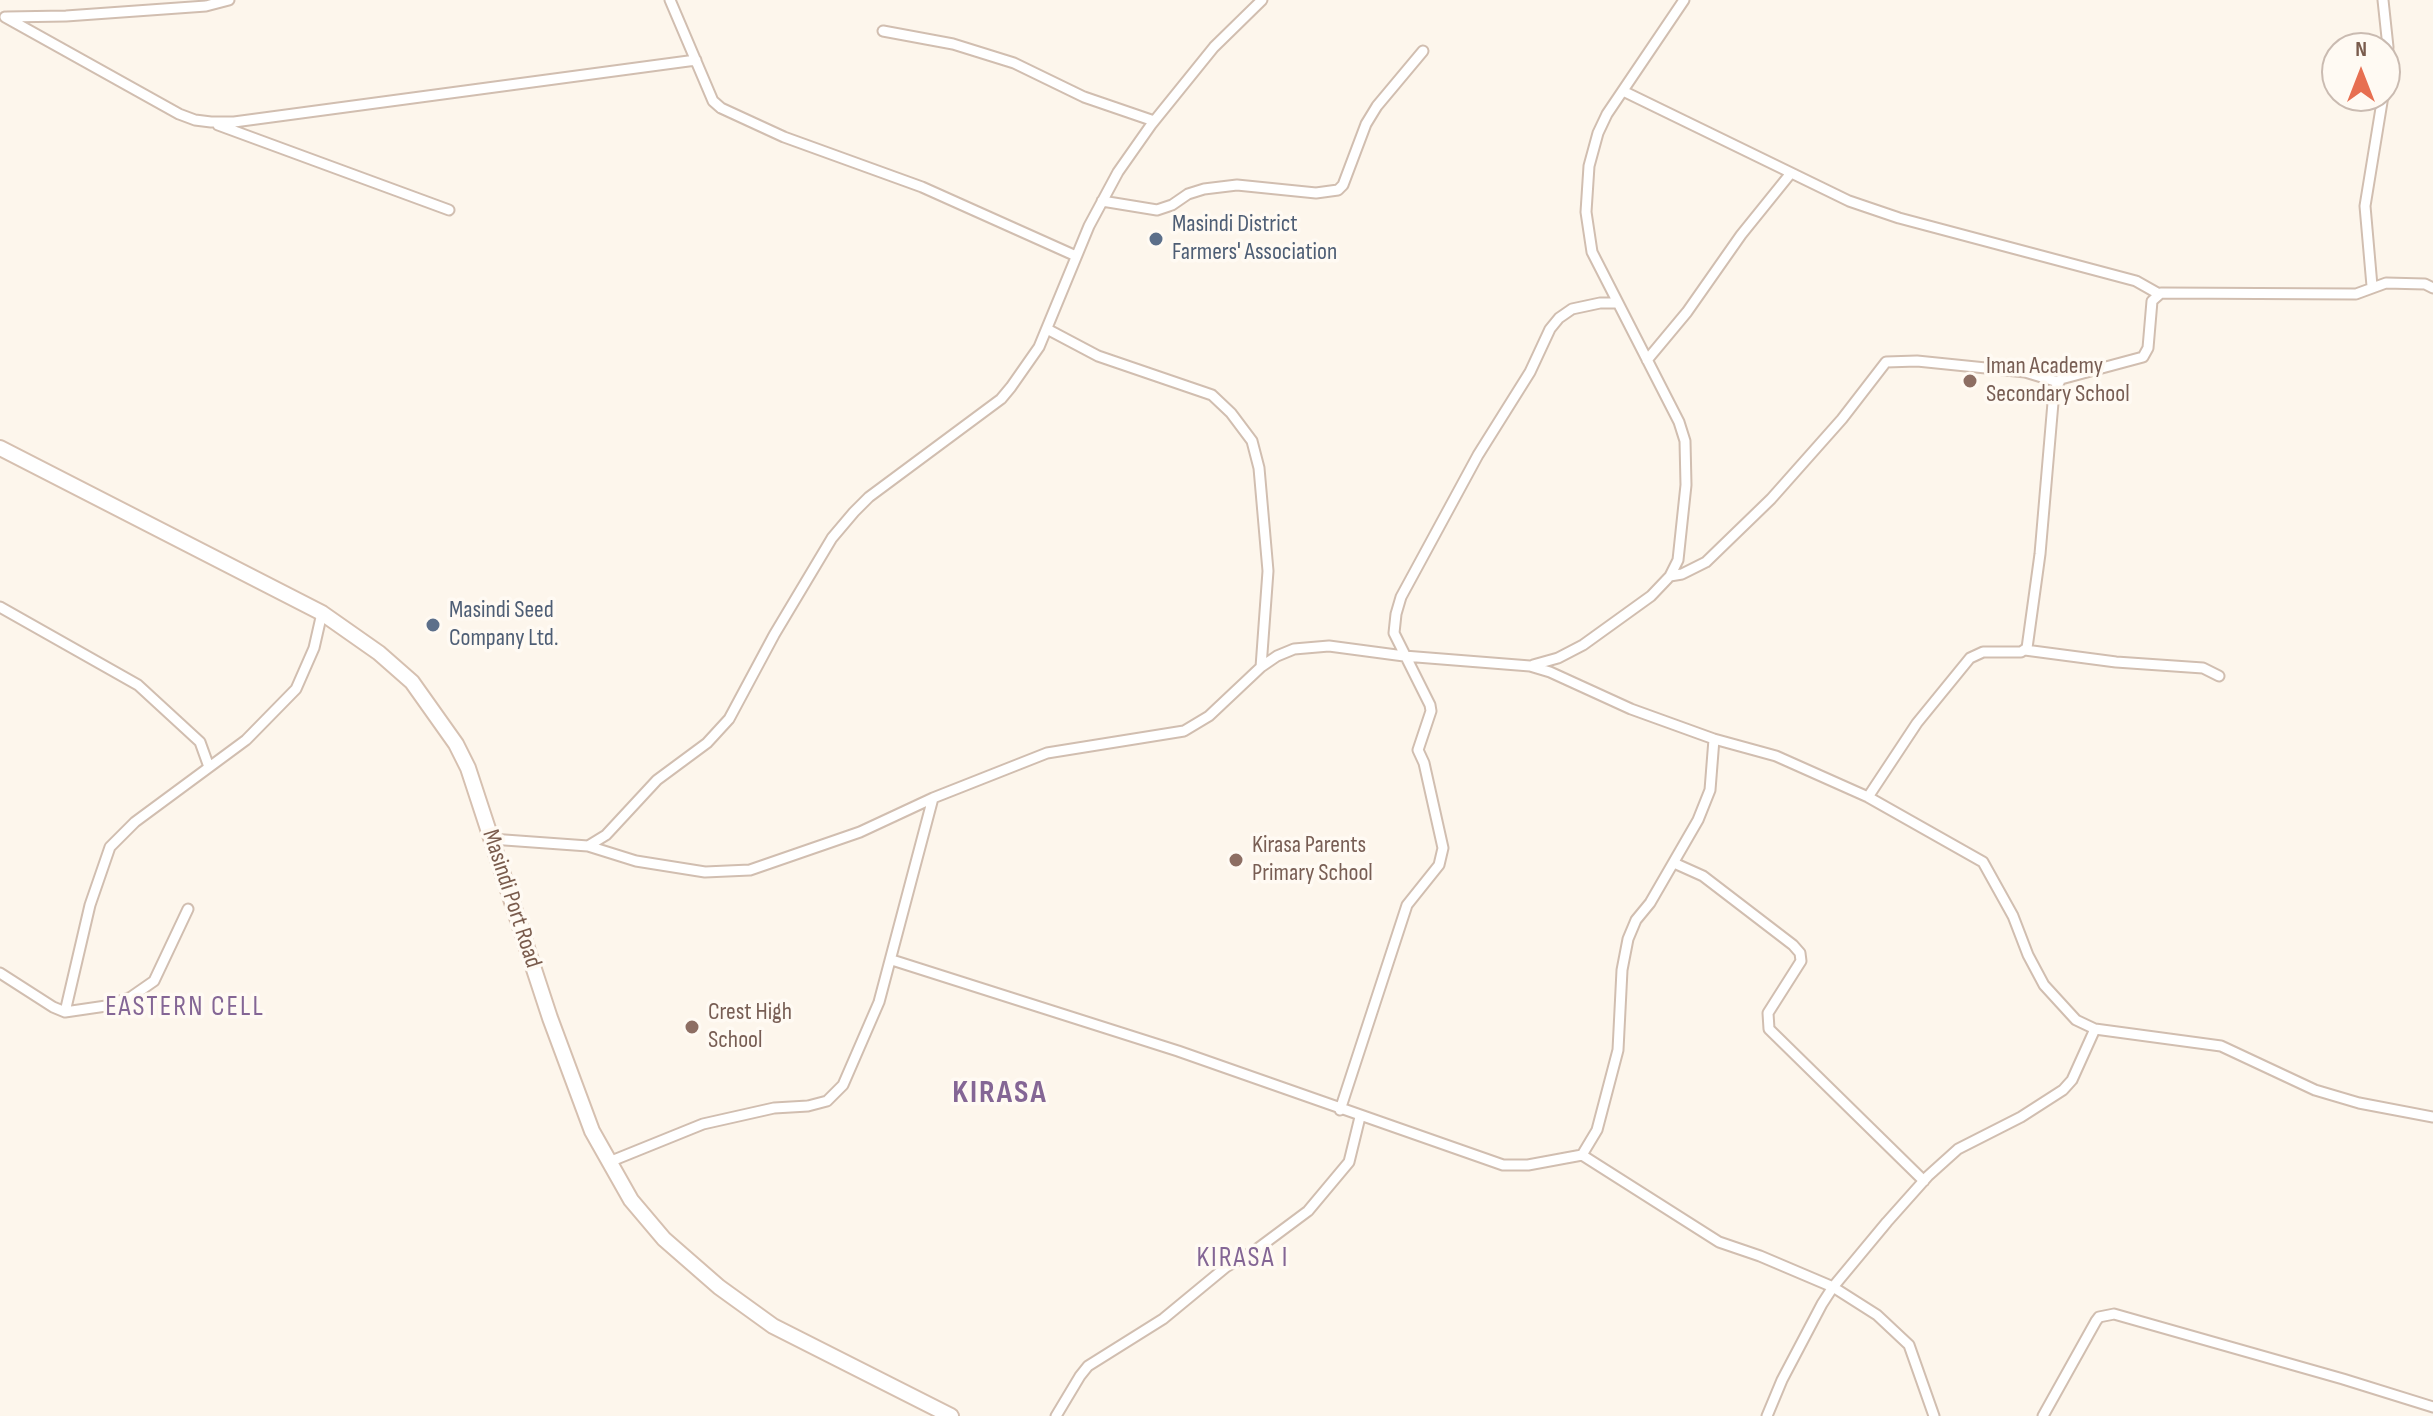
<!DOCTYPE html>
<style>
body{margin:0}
#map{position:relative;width:2433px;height:1416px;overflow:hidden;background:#fdf6ec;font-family:"Sofia Sans Condensed",sans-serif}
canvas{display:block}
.north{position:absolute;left:2321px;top:32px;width:80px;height:80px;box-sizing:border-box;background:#fffaf3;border:2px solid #cabbb1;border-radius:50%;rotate:0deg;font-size:22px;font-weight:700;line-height:32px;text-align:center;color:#7a5c4d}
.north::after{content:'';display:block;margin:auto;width:28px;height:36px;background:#e76f51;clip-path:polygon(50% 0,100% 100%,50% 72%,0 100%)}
</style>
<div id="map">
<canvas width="2433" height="1416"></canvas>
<div class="north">N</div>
</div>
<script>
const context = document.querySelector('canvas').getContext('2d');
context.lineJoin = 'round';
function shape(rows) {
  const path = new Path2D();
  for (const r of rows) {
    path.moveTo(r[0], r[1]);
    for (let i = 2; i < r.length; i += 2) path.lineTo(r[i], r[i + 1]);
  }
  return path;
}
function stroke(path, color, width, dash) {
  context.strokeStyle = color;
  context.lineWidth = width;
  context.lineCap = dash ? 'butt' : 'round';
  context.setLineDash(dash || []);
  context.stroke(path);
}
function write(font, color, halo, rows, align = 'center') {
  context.font = font + ' "Sofia Sans Condensed",sans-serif';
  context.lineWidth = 7;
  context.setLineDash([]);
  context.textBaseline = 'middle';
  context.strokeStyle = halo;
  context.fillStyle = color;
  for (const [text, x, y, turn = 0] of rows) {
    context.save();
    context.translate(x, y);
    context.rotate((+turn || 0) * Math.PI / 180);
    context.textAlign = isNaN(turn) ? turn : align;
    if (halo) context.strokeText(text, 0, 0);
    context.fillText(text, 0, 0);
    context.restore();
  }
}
const minor = shape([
 [670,0,713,101,721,108,784,137,922,187,1076,256],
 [2383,0,2388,47,2385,82],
 [5,17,179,114,195,120,211,122,234,122,696,60],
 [7,17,66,16,206,6,229,0],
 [883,31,953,44,1014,63,1084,97,1154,121],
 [1623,91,1849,201,1899,218,2136,281,2159,294],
 [218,125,449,210],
 [1102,201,1157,210,1172,205,1188,194,1204,189,1237,185,1316,193,1338,190,1343,185,1366,124,1377,106,1423,51],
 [2372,286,2365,206,2383,96],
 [1047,329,1098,356,1212,395,1231,413,1252,441,1259,468,1268,571,1261,667],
 [1647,360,1687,312,1741,235,1791,173],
 [1670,576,1682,574,1706,562,1771,499,1842,419,1886,362,1917,361,2025,372,2058,382],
 [0,607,138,685,200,742,209,767],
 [2025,650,2116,662,2203,668,2219,676],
 [1533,665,1558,658,1583,645,1651,596,1670,576,1678,560,1686,485,1685,441,1679,422,1592,252,1586,212,1589,166,1598,133,1607,114,1684,0],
 [1868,797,1917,723,1970,658,1983,652,2021,652,2027,648,2040,554,2054,391,2061,379,2143,357,2148,348,2152,301,2161,293,2356,294,2386,283,2425,284,2433,288],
 [491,839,588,846,636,861,705,872,750,870,860,832,933,798,1047,753,1184,731,1209,716,1261,667,1277,656,1294,649,1329,646,1404,656,1530,666,1550,672,1631,709,1714,739,1776,756,1868,797,1983,862,2013,916,2028,955,2044,985,2076,1020,2095,1029,2221,1046,2315,1090,2359,1103,2433,1117],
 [588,846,606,835,657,780,707,743,729,719,774,635,832,538,854,512,869,497,1001,399,1011,387,1039,347,1089,226,1118,172,1151,125,1214,47,1262,0],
 [1674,863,1703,876,1793,945,1800,953,1801,961,1768,1013,1769,1029,1924,1181],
 [892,960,1178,1051,1503,1165,1528,1165,1582,1155,1597,1130,1618,1050,1622,970,1628,939,1636,920,1650,903,1698,820,1710,790,1714,739],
 [0,973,53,1007,65,1012,106,1006,131,997,154,981,188,909],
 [65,1012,90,905,110,847,135,822,246,740,296,689,314,648,322,613],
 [1340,1110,1407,905,1439,865,1443,848,1424,763,1418,750,1431,711,1430,705,1394,633,1396,614,1401,597,1478,455,1530,372,1550,329,1559,318,1572,309,1600,303,1617,303],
 [1582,1155,1719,1242,1760,1256,1833,1287,1877,1315,1909,1345,1934,1416],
 [609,1162,703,1124,774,1108,808,1106,827,1101,843,1085,879,1002,933,798],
 [1056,1416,1080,1376,1088,1366,1163,1319,1226,1267,1257,1249,1308,1211,1349,1162,1360,1117],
 [1767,1416,1782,1380,1822,1304,1833,1287,1887,1222,1928,1176,1958,1149,2021,1117,2063,1090,2072,1080,2095,1029],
 [2043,1416,2096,1321,2099,1317,2114,1314,2343,1379,2433,1407]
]);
const secondary = shape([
 [0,448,322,613,379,653,412,682,456,744,468,768,550,1018,592,1131,631,1200,664,1239,719,1287,773,1326,951,1416]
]);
stroke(minor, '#d1beb0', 13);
stroke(secondary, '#d6c0b0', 18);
stroke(minor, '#fff', 9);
stroke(secondary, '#fff', 14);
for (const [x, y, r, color] of [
 [1156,239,8,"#5c6f8a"],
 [1970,381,8,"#8d6e63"],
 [433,625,8,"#5c6f8a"],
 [1236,860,8,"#8d6e63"],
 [692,1027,8,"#8d6e63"]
]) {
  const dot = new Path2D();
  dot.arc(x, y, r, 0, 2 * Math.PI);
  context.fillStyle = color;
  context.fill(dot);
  stroke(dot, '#fffaf3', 3);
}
write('24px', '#4e5e75', '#fffaf3', [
 ["Masindi District",1172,225],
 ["Farmers' Association",1172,253],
 ["Masindi Seed",449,611],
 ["Company Ltd.",449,639]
], 'left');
write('24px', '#785e54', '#fffaf3', [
 ["Iman Academy",1986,367],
 ["Secondary School",1986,395],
 ["Kirasa Parents",1252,846],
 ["Primary School",1252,874],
 ["Crest High",708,1013],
 ["School",708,1041]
], 'left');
write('24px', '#7a5c4d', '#fffaf3', [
 ["Masindi Port Road",511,899,72]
]);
context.letterSpacing = '2px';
write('28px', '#846695', '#fffaf3', [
 ["EASTERN CELL",185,1008],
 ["KIRASA I",1243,1259]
]);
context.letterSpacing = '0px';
context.letterSpacing = '2px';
write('bold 32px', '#846695', '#fffaf3', [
 ["KIRASA",1000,1094]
]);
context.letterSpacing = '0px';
</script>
